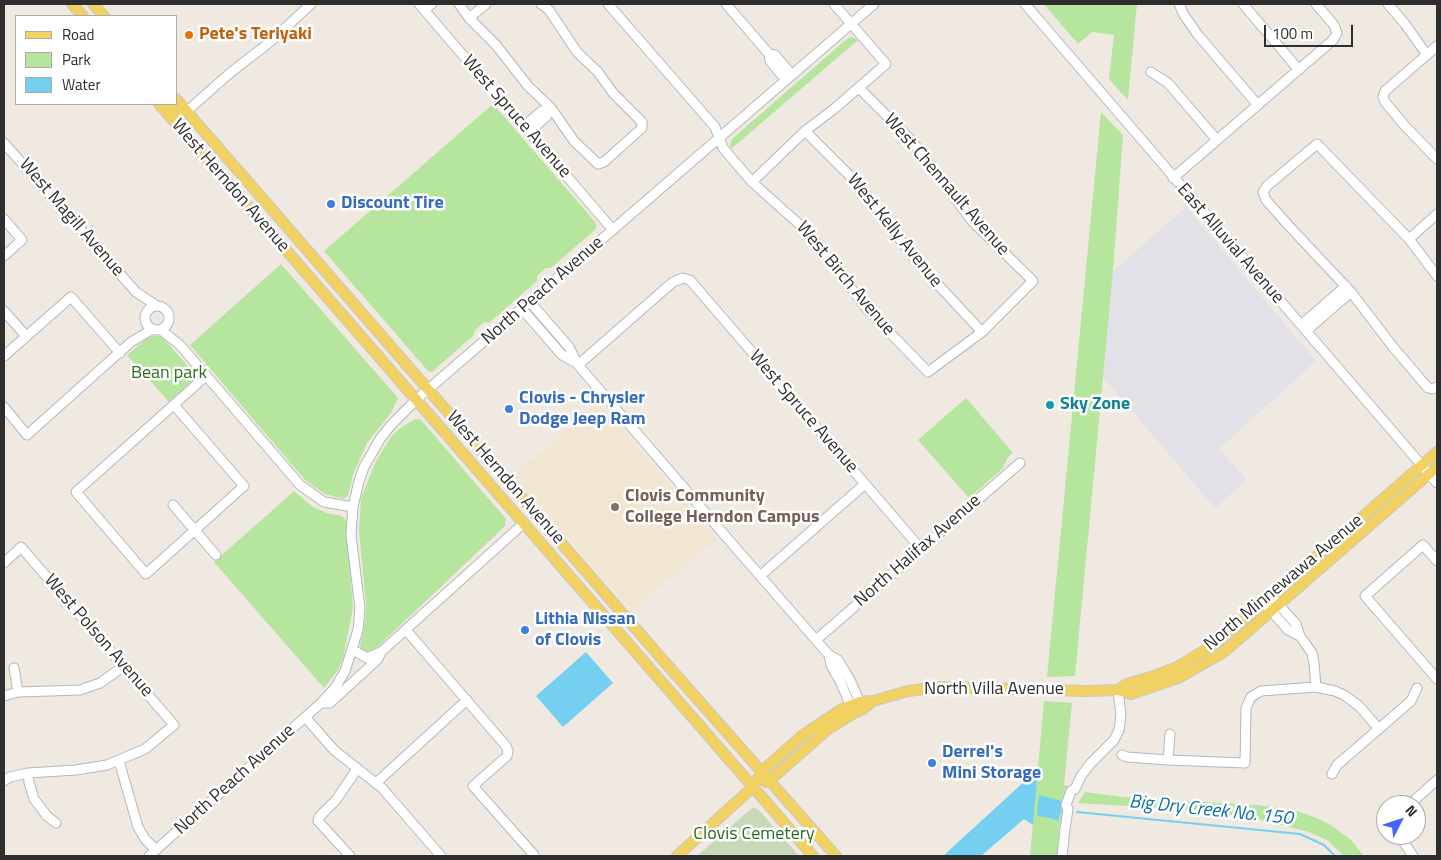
<!DOCTYPE html>
<style>
body{margin:0}
#map{position:relative;width:1441px;height:860px;overflow:hidden;background:#efe9e1;font-family:"Titillium Web",sans-serif}
canvas{display:block}
.frame{position:absolute;inset:0;border:5px solid #2e2e2e;pointer-events:none}
.legend{position:absolute;left:15px;top:15px;width:162px;height:90px;box-sizing:border-box;background:#fff;border:1px solid #ababab;margin:0;padding:6px 9px;list-style:none;font-size:15px;color:#2e2e2e}
.legend li{display:flex;align-items:center;gap:10px;height:25px}
.legend b{width:25px;border:1px solid #ababab}
.north{position:absolute;left:1376px;top:795px;width:50px;height:50px;box-sizing:border-box;background:#fff;border:1px solid #ababab;border-radius:50%;rotate:49deg;font-size:14px;font-weight:700;line-height:20px;text-align:center;color:#2e2e2e}
.north::after{content:'';display:block;margin:auto;width:18px;height:22px;background:#4264fb;clip-path:polygon(50% 0,100% 100%,50% 72%,0 100%)}
.scale{position:absolute;left:1264px;top:25px;width:89px;height:22px;box-sizing:border-box;border:2px solid #2e2e2e;border-top:0;padding-left:6px;font-size:15px;line-height:18px;white-space:nowrap;color:#2e2e2e;-webkit-text-stroke:4px #fff;paint-order:stroke}
</style>
<div id="map">
<canvas width="1441" height="860"></canvas>
<div class="frame"></div>
<ul class="legend">
<li><b style="height:6px;background:#f2d163"></b>Road</li>
<li><b style="height:14px;background:#b6e59e"></b>Park</li>
<li><b style="height:14px;background:#75cff0"></b>Water</li>
</ul>
<div class="north">N</div>
<div class="scale">100 m</div>
</div>
<script>
const context = document.querySelector('canvas').getContext('2d');
context.lineJoin = 'round';
function paint(path, color) {
  context.fillStyle = color;
  context.fill(path, 'evenodd');
}
function shape(rows) {
  const path = new Path2D();
  for (const r of rows) {
    if (r.length === 3) {
      path.moveTo(r[0] + r[2], r[1]);
      path.arc(r[0], r[1], r[2], 0, 2 * Math.PI);
      continue;
    }
    path.moveTo(r[0], r[1]);
    for (let i = 2; i < r.length; i += 2) path.lineTo(r[i], r[i + 1]);
  }
  return path;
}
function stroke(path, color, width, dash) {
  context.strokeStyle = color;
  context.lineWidth = width;
  context.lineCap = dash ? 'butt' : 'round';
  context.setLineDash(dash || []);
  context.stroke(path);
}
function write(font, color, halo, rows, align = 'center') {
  context.font = font + ' "Titillium Web",sans-serif';
  context.lineWidth = 5;
  context.setLineDash([]);
  context.textBaseline = 'middle';
  context.strokeStyle = halo;
  context.fillStyle = color;
  for (const [text, x, y, turn = 0] of rows) {
    context.save();
    context.translate(x, y);
    context.rotate((+turn || 0) * Math.PI / 180);
    context.textAlign = isNaN(turn) ? turn : align;
    if (halo) context.strokeText(text, 0, 0);
    context.fillText(text, 0, 0);
    context.restore();
  }
}
paint(shape([
 [1186,207,1316,361,1219,449,1247,480,1215,508,1103,377,1113,271]
]), '#e3e1e8');
paint(shape([
 [598,403,717,539,631,611,514,475]
]), '#f0e6d1');
paint(shape([
 [1044,4,1137,4,1128,100,1109,79,1114,35,1092,32,1078,44],
 [852,37,858,40,731,149,730,144,733,138,847,39],
 [493,104,596,223,596,229,551,268,546,268,537,276,537,281,489,323,484,322,475,330,474,335,432,372,428,371,324,251],
 [1101,112,1123,135,1113,271,1075,676,1047,677],
 [281,264,398,398,391,413,367,443,353,475,348,496,343,499,325,494,305,480,190,345],
 [153,336,160,336,166,341,194,373,194,380,169,402,127,355,146,339],
 [966,398,1013,453,1008,457,1002,469,969,498,918,440],
 [415,419,421,420,506,519,505,526,371,653,367,654,360,650,360,647,365,622,366,604,359,531,361,498,376,461,391,437,399,429],
 [294,491,313,507,327,513,342,516,346,520,353,608,343,658,338,670,324,688,214,562],
 [1044,701,1072,703,1064,785,1068,786,1059,828,1058,856,1030,856],
 [1085,792,1122,797,1256,805,1293,810,1317,818,1332,826,1350,839,1364,856,1344,856,1327,840,1309,832,1251,817,1195,810,1078,803]
]), '#b6e59e');
paint(shape([
 [752,808,758,809,799,856,697,856]
]), '#c8d9b8');
paint(shape([
 [586,652,613,683,563,727,536,696],
 [1038,769,1033,825,1024,819,981,856,943,856],
 [1039,795,1062,801,1061,811,1058,821,1050,818,1037,816]
]), '#75cff0');
stroke(shape([
 [1077,812,1300,834,1324,845,1335,856]
]), '#75cff0', 2);
const minor = shape([
 [419,4,613,230],
 [459,4,469,18,496,45,528,86,551,108,574,141,598,164,604,162,642,128,642,122,613,93,598,72,577,52,549,10,541,4],
 [608,4,715,127,723,148,752,182,809,233,867,309,928,372,982,332,1033,281,972,221,912,141,859,88],
 [726,4,769,54,775,55,792,75],
 [1025,4,1437,483],
 [1179,4,1184,15,1198,35,1257,104],
 [1243,4,1299,70],
 [1388,4,1405,24,1427,55],
 [424,10,432,4],
 [469,18,486,4],
 [1437,46,1385,91,1383,97,1385,102,1405,126,1437,159],
 [769,54,770,61,786,80],
 [1151,72,1168,83,1217,140],
 [187,111,230,73,270,42,311,4],
 [524,126,542,111,551,108,546,117,529,132],
 [805,131,859,185,917,262,982,332],
 [4,143,136,292,157,306],
 [1173,178,1333,40,1337,33,1334,25,1316,4],
 [752,182,805,131,834,109,886,64,834,4],
 [4,219,22,240,4,256],
 [1409,239,1437,214],
 [1437,276,1409,239,1317,144,1267,186,1263,192,1266,200,1289,226,1351,292,1393,347,1428,388,1432,389,1437,387],
 [530,302,569,347,578,365,741,554,829,655,838,660,850,680,862,707],
 [157,318,12],
 [522,309,562,355,578,364],
 [4,311,26,336],
 [1301,325,1346,286],
 [161,330,180,345,300,485,324,502,353,507],
 [1306,331,1351,292],
 [4,356,71,297,120,353],
 [578,365,673,282,683,278,690,280,921,549],
 [174,405,244,486,146,574,76,492,206,376],
 [4,407,27,435,131,342,153,329],
 [173,505,216,555],
 [1437,561,1423,545,1365,596,1437,679],
 [4,563,21,547,174,725,145,749,107,765,76,770,28,773,10,777,4,781],
 [760,576,865,484],
 [1271,596,1296,624,1300,636,1312,653,1314,663,1316,687,1335,691,1344,695,1359,706,1379,729],
 [1267,606,1288,630,1300,636],
 [406,630,506,746,508,751,507,756,473,786,534,855,532,856],
 [816,640,1020,463],
 [353,650,367,658,381,652],
 [829,655,831,665,841,683,853,712],
 [14,668,18,692],
 [4,696,18,692,80,690,100,683,124,666],
 [321,703,330,703,378,659,381,652,524,523],
 [305,717,334,750,382,788,441,856],
 [1122,755,1127,757,1168,760,1245,763,1246,708,1251,697,1261,691,1316,687],
 [1168,760,1170,734],
 [119,761,138,827,145,839,156,850],
 [28,773,29,782,34,799,47,816,56,823],
 [1332,774,1337,765,1411,701,1417,688],
 [376,783,467,700],
 [1409,805,1437,780],
 [1399,835,1413,856],
 [149,856,321,703,335,688,345,671,358,630,360,608,351,535,353,507,359,481,364,467,380,439,391,425,417,399,874,4],
 [350,856,318,821,319,817,336,800,357,769],
 [1062,856,1065,829,1068,809,1066,805,1071,791,1075,789,1081,776,1091,763,1114,740,1119,730,1121,715,1118,690]
]);
const major = shape([
 [72,4,83,16],
 [93,4,104,16],
 [176,99,662,659,836,856],
 [159,104,813,856],
 [169,104,180,112,187,111],
 [1118,690,1127,684,1154,676,1177,667,1218,642,1437,452],
 [766,782,770,780,827,730,854,713,863,709,873,701],
 [677,856,753,787,762,771,803,735,842,709,860,702,873,701,908,691,941,687,1086,691,1118,690,1131,694,1178,678,1224,652,1437,467]
]);
stroke(minor, '#b4b7c1', 11);
stroke(major, '#c9c9c9', 12);
stroke(minor, '#fff', 9);
stroke(major, '#f2d163', 10);
for (const [x, y, r, color] of [
 [189,35,5,"#e8710a"],
 [331,204,5,"#3f7fe0"],
 [1050,405,5,"#0f9aa8"],
 [509,409,5,"#3f7fe0"],
 [615,507,5,"#8d6e63"],
 [525,630,5,"#3f7fe0"],
 [932,763,5,"#3f7fe0"]
]) {
  const dot = new Path2D();
  dot.arc(x, y, r, 0, 2 * Math.PI);
  context.fillStyle = color;
  context.fill(dot);
  stroke(dot, '#fff', 2);
}
write('bold 18px', '#c56008', '#fff', [
 ["Pete's Teriyaki",199,35]
], 'left');
write('18px', '#2e2e2e', '#fff', [
 ["West Spruce Avenue",516,117,49],
 ["West Chennault Avenue",946,185,49],
 ["West Herndon Avenue",230,186,49],
 ["West Magill Avenue",71,218,49],
 ["West Kelly Avenue",894,231,51],
 ["East Alluvial Avenue",1230,244,49],
 ["West Birch Avenue",845,279,50],
 ["North Peach Avenue",543,291,-41],
 ["West Spruce Avenue",803,412,49],
 ["West Herndon Avenue",505,478,49],
 ["North Halifax Avenue",918,551,-41],
 ["North Minnewawa Avenue",1284,583,-40],
 ["West Polson Avenue",98,636,49],
 ["North Villa Avenue",994,690],
 ["North Peach Avenue",235,780,-42]
]);
write('bold 18px', '#366cbe', '#fff', [
 ["Discount Tire",341,204],
 ["Clovis - Chrysler",519,399],
 ["Dodge Jeep Ram",519,420],
 ["Lithia Nissan",535,620],
 ["of Clovis",535,641],
 ["Derrel's",942,753],
 ["Mini Storage",942,774]
], 'left');
write('18px', '#2c6e1b', '#fff', [
 ["Bean park",169,374],
 ["Clovis Cemetery",754,835]
]);
write('bold 18px', '#0d838f', '#fff', [
 ["Sky Zone",1060,405]
], 'left');
write('bold 18px', '#785e54', '#fff', [
 ["Clovis Community",625,497],
 ["College Herndon Campus",625,518]
], 'left');
write('italic 19px', '#0d6fa3', '#fff', [
 ["Big Dry Creek No. 150",1211,811,6]
]);
</script>
